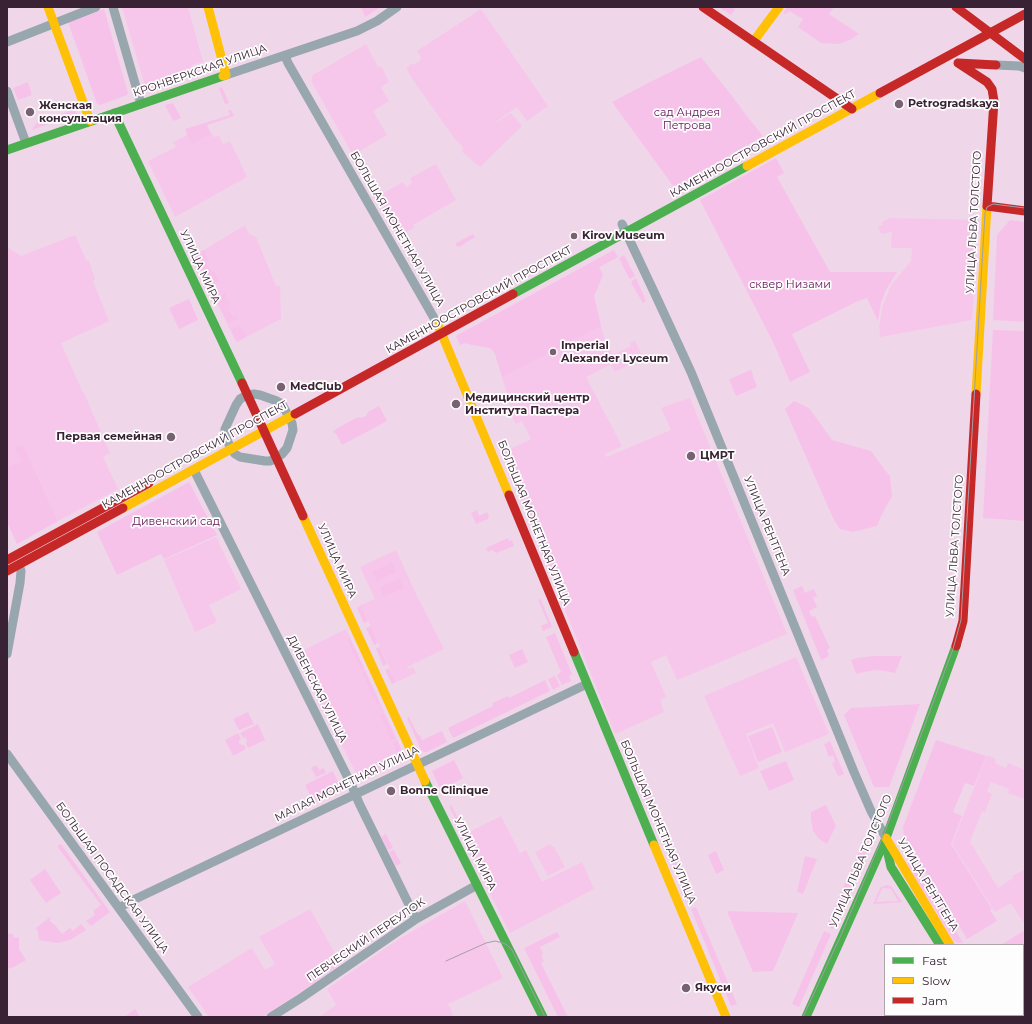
<!DOCTYPE html>
<meta charset="utf-8">
<style>
body{margin:0}
#map{position:relative;width:1032px;height:1024px;overflow:hidden;background:#f0d6e9;font-family:Montserrat,sans-serif}
canvas{display:block}
.frame{position:absolute;inset:0;border:8px solid #382233;pointer-events:none}
.legend{position:absolute;left:884px;top:944px;width:140px;height:72px;box-sizing:border-box;background:#fdfdfd;border:1px solid #aea5ac;margin:0;padding:5px 7px;list-style:none;font-size:12px;color:#382233}
.legend li{display:flex;align-items:center;gap:8px;height:20px}
.legend b{width:20px;border:1px solid #aea5ac}
</style>
<div id="map">
<canvas width="1032" height="1024"></canvas>
<div class="frame"></div>
<ul class="legend">
<li><b style="height:5px;background:#4caf50"></b>Fast</li>
<li><b style="height:5px;background:#ffc107"></b>Slow</li>
<li><b style="height:5px;background:#c62828"></b>Jam</li>
</ul>
</div>
<script>
const context = document.querySelector('canvas').getContext('2d');
context.lineJoin = 'round';
function paint(path, color) {
  context.fillStyle = color;
  context.fill(path, 'evenodd');
}
function shape(rows) {
  const path = new Path2D();
  for (const r of rows) {
    path.moveTo(r[0], r[1]);
    for (let i = 2; i < r.length; i += 2) path.lineTo(r[i], r[i + 1]);
  }
  return path;
}
function stroke(path, color, width, dash) {
  context.strokeStyle = color;
  context.lineWidth = width;
  context.lineCap = dash ? 'butt' : 'round';
  context.setLineDash(dash || []);
  context.stroke(path);
}
function write(font, color, halo, rows, align = 'center') {
  context.font = font + ' Montserrat,sans-serif';
  context.lineWidth = 3.5;
  context.setLineDash([]);
  context.textBaseline = 'middle';
  context.strokeStyle = halo;
  context.fillStyle = color;
  for (const [text, x, y, turn = 0] of rows) {
    context.save();
    context.translate(x, y);
    context.rotate((+turn || 0) * Math.PI / 180);
    context.textAlign = isNaN(turn) ? turn : align;
    if (halo) context.strokeText(text, 0, 0);
    context.fillText(text, 0, 0);
    context.restore();
  }
}
paint(shape([
 [122,7,188,7,203,62,192,65,193,69,180,72,182,80,150,91,146,89],
 [481,9,548,106,527,121,517,107,497,121,497,122,511,113,522,126,480,167,461,151,464,149,458,141,457,142,413,80,406,68,410,66,409,65,411,64,412,65,420,61,421,57,417,51],
 [366,44,378,67,380,66,381,68,382,67,389,82,381,87,389,101,373,111,387,135,353,155,311,81,313,75],
 [206,125,211,134,212,134,214,137,218,136,219,136,223,144,230,141,247,177,175,217,148,161,176,147,173,142,187,135,186,132],
 [436,164,456,200,413,225,414,228,398,237,376,197,403,182,406,187,412,183,410,178],
 [890,218,979,220,972,320,880,337,879,327,883,305,891,285,911,261,912,248,891,248,892,232,881,234,878,226,883,225,882,222],
 [245,225,249,234,256,237,276,286,280,286,281,314,281,319,236,342,194,256],
 [75,235,86,260,89,261,95,279,93,281,109,321,61,343,83,393,84,393,110,453,103,457,118,489,58,521,23,444,22,461,7,467,7,247,21,256],
 [614,250,618,257,599,267,603,275,594,296,601,326,604,337,613,355,631,346,630,343,635,341,643,357,615,372,611,364,586,377,622,446,605,454,604,452,607,457,671,430,661,408,690,398,787,634,677,680,666,655,651,662,666,697,660,700,664,712,615,734,538,542,537,535,502,453,531,439,522,421,516,424,512,417,510,405,502,377,495,354,492,350,489,348,473,345,464,343,460,345,456,336],
 [216,537,241,589,209,605,217,622,195,632,164,560],
 [396,550,417,596,444,649,407,667,408,669,413,667,416,673,396,682,361,605,375,599,360,567],
 [346,629,402,750,356,773,296,654],
 [796,657,829,734,785,752,773,723,746,734,759,768,740,776,704,696],
 [987,755,996,759,995,763,1006,768,1008,763,1025,770,1025,799,1008,793,1009,789,991,782,987,792,992,794,985,812,982,811,970,842,998,888,1013,878,1012,876,1025,869,1025,925,1011,903,995,912,952,844],
 [501,816,520,853,526,850,542,882,582,862,594,889,510,933,461,836],
 [550,844,552,847,554,847,565,867,548,876,535,852],
 [465,901,503,978,448,1004,454,1017,319,1017,336,1005,327,989,399,939],
 [310,909,341,964,295,996,262,1017,209,1017,188,987,252,948,265,970,275,964,259,937]
]), '#f7c7eb');
paint(shape([
 [361,7,380,7,365,17],
 [719,7,732,7,735,9,731,15],
 [787,7,834,7,829,14,859,34,850,40,839,44,821,43,798,27,803,19,789,11,786,14,783,13],
 [104,9,128,93,127,95,100,105,97,104,68,22],
 [701,57,732,96,750,120,751,121,763,136,674,187,612,102,650,82],
 [28,82,32,95,18,100,13,88],
 [222,87,229,103,225,104,219,88],
 [173,103,181,118,173,121,165,105],
 [75,109,77,114,32,130,36,123],
 [228,110,231,110,234,116,207,125,211,134,192,144,185,129,230,115],
 [776,158,784,173,777,177,830,272,897,272,886,290,881,303,878,321,867,298,856,302,792,334,810,372,790,382,774,344,700,200],
 [1010,220,1025,222,1025,322,993,320,997,235],
 [473,234,475,237,459,247,456,246,456,243],
 [204,250,209,260,206,262,212,272,214,271,220,282,217,283,209,284,195,255],
 [614,250,618,257,599,267,603,275,594,296,601,326,502,377,495,354,492,349,489,348,473,345,464,343,460,345,456,336],
 [624,255,635,276,630,279,629,278,622,265,622,264,619,258],
 [636,278,646,301,643,303,631,283,632,282,632,281],
 [225,293,230,304,227,306,233,317,236,315,237,319,228,324,217,301,222,295],
 [189,299,198,320,179,329,169,308],
 [240,325,246,337,237,342,231,330],
 [993,330,1025,331,1025,521,983,518],
 [751,370,757,387,736,396,729,379],
 [794,401,809,408,832,440,871,451,884,469,890,476,892,496,881,516,877,526,853,532,840,529,833,518,785,409],
 [379,406,387,421,342,445,336,434,333,432,336,429,358,417,361,418,366,416,368,412],
 [23,444,58,521,17,544,7,522,7,467,21,461,15,447],
 [189,482,217,535,164,559,161,554,117,575,97,532],
 [477,510,479,516,487,512,489,517,488,519,476,524,471,513],
 [508,538,509,541,512,540,514,546,496,553,492,550,488,552,486,548],
 [392,562,396,572,377,581,372,572],
 [399,578,404,588,384,597,380,587],
 [802,586,805,593,814,589,817,596,813,598,817,607,809,611,812,617,815,616,830,648,827,650,829,656,821,660,793,590],
 [538,599,539,599,541,600,552,627,543,631,541,626,548,623],
 [361,605,368,621,364,623,357,608],
 [371,626,378,643,374,645,366,628],
 [555,633,572,674,569,676,571,681,562,685,557,675,561,672,546,637],
 [350,638,364,668,361,670,347,639],
 [380,647,387,664,383,666,376,648],
 [522,649,528,662,515,668,509,655],
 [873,656,902,656,895,673,886,671,877,670,869,671,856,674,851,660,857,658],
 [389,668,396,682,392,684,385,670],
 [365,671,380,703,377,705,362,673],
 [555,676,560,686,553,690,548,679],
 [545,680,550,691,453,738,448,728,493,706,492,703,508,696,509,698],
 [920,704,889,787,874,787,844,715,851,708],
 [248,712,254,724,239,730,233,719],
 [384,713,395,738,391,740,380,715],
 [409,717,418,735,420,735,422,740,442,731,447,742,427,752,424,752,421,750,407,718],
 [258,724,265,740,248,748,246,744,247,740,245,737,243,738,240,733],
 [772,727,782,752,758,762,748,736],
 [238,733,241,739,239,741,239,743,242,745,244,745,246,749,233,756,225,740],
 [936,740,986,756,974,786,965,783,953,812,962,816,951,844,992,909,990,910,997,921,967,939,904,837,903,827],
 [397,741,403,754,403,759,402,761,364,780,361,779,357,773,397,753,393,743],
 [830,741,844,774,838,776,832,763,835,762,833,755,829,757,824,744],
 [454,760,463,778,441,790,432,771],
 [786,761,794,780,769,791,760,771],
 [316,765,319,770,324,768,326,773,316,777,311,768],
 [639,768,646,784,640,787,634,771],
 [333,771,342,790,314,803,305,785],
 [648,790,655,807,650,809,643,793],
 [451,805,463,827,460,828,449,806],
 [826,805,836,826,827,844,819,839,813,831,811,820,811,812],
 [667,830,670,837,667,838,672,850,668,852,661,836,661,833,663,831],
 [386,834,393,848,388,850,381,837],
 [865,839,871,842,833,929,826,926],
 [61,844,110,912,91,926,86,921,95,915,93,911,101,905,57,846],
 [394,850,401,863,396,866,389,852],
 [716,851,724,870,716,874,708,855],
 [674,856,690,894,686,896,670,858],
 [805,856,817,859,803,894,797,892],
 [912,860,963,943,958,943,954,941,907,864],
 [45,869,61,893,46,903,30,880],
 [888,885,891,886,902,902,873,904,881,887],
 [884,888,891,889,898,901,876,902,882,889],
 [696,907,737,1004,731,1006,691,909],
 [727,911,798,913,773,971,753,972,735,930],
 [50,917,51,918,49,920,53,924,54,924,62,934,70,928,73,931,81,924,86,930,70,940,58,943,39,940,38,932,36,928],
 [1025,930,1025,1017,1016,1017,1015,1015,1023,1015,1023,945,1001,945],
 [824,931,831,934,799,1007,792,1004],
 [557,932,560,937,540,947,543,954,541,955,544,961,541,963,568,1017,558,1017,524,948],
 [7,933,13,934,13,937,19,938,19,949,26,960,14,967,7,969],
 [135,1009,140,1017,124,1017]
]), '#f7c2ea');
stroke(shape([
 [113,7,141,104],
 [7,42,96,7],
 [285,56,288,63,438,325],
 [996,65,1019,66,1025,68],
 [226,75,357,31,377,21,397,7],
 [7,91,26,143],
 [622,224,655,294,691,372,854,772,871,811,886,838],
 [254,394,260,395,277,401,282,404,292,423,293,430,287,448,282,454,277,458,270,461,265,461,240,457,235,454,231,449,225,435,225,429,236,405,240,399,247,395,254,394],
 [194,470,352,786,359,803,416,919],
 [7,654,20,583,21,571,19,565],
 [7,754,198,1017],
 [119,908,129,902,587,684],
 [271,1017,301,998,416,919,477,885]
]), '#98a6ad', 9);
stroke(shape([
 [114,113,242,383],
 [7,150,223,76],
 [513,294,747,166],
 [574,652,654,845],
 [425,781,543,1017],
 [886,845,891,867,940,945],
 [994,1015,995,1017],
 [806,1017,886,838,956,646]
]), '#4caf50', 9);
stroke(shape([
 [48,7,90,121],
 [208,7,226,75,223,76],
 [753,42,779,7],
 [747,166,880,93],
 [438,325,509,495],
 [976,394,987,206],
 [123,508,295,414],
 [303,516,425,781],
 [886,838,950,945],
 [654,845,726,1017],
 [983,1015,984,1017]
]), '#ffc107', 9);
stroke(shape([
 [703,7,852,109],
 [956,7,1025,59],
 [958,63,987,82,992,89,994,101,987,206,1025,211],
 [958,63,996,65],
 [880,93,1025,14],
 [242,383,303,516],
 [295,414,513,294],
 [509,495,574,652],
 [7,560,149,483],
 [7,571,123,508],
 [956,646,963,621,976,394]
]), '#c62828', 9);
stroke(shape([
 [446,961,486,943,495,941,503,943,507,945,512,950,545,1017],
 [803,1017,841,935,884,834,953,649,961,620,985,213,987,207,993,204,1025,208]
]), '#a49fa9', 1);
for (const [x, y, r, color] of [
 [899,104,5,"#786173"],
 [30,112,5,"#786173"],
 [574,236,4,"#786173"],
 [553,352,4,"#786173"],
 [281,387,5,"#786173"],
 [456,404,5,"#786173"],
 [171,437,5,"#786173"],
 [691,456,5,"#786173"],
 [391,791,5,"#786173"],
 [686,988,5,"#786173"]
]) {
  const dot = new Path2D();
  dot.arc(x, y, r, 0, 2 * Math.PI);
  context.fillStyle = color;
  context.fill(dot);
  stroke(dot, '#fdfdfd', 1.5);
}
write('11px', '#382233', '#fdfdfd', [
 ["КРОНВЕРКСКАЯ УЛИЦА",200,71,-19],
 ["КАМЕННООСТРОВСКИЙ ПРОСПЕКТ",763,144,-29],
 ["УЛИЦА ЛЬВА ТОЛСТОГО",974,222,-87],
 ["БОЛЬШАЯ МОНЕТНАЯ УЛИЦА",397,229,60],
 ["УЛИЦА МИРА",200,267,65],
 ["КАМЕННООСТРОВСКИЙ ПРОСПЕКТ",479,300,-29],
 ["КАМЕННООСТРОВСКИЙ ПРОСПЕКТ",195,455,-29],
 ["БОЛЬШАЯ МОНЕТНАЯ УЛИЦА",534,523,68],
 ["УЛИЦА РЕНТГЕНА",767,526,68],
 ["УЛИЦА ЛЬВА ТОЛСТОГО",955,546,-86],
 ["УЛИЦА МИРА",337,561,66],
 ["ДИВЕНСКАЯ УЛИЦА",317,689,63],
 ["МАЛАЯ МОНЕТНАЯ УЛИЦА",347,784,-26],
 ["БОЛЬШАЯ МОНЕТНАЯ УЛИЦА",658,822,67],
 ["УЛИЦА МИРА",475,854,63],
 ["УЛИЦА ЛЬВА ТОЛСТОГО",861,861,-67],
 ["БОЛЬШАЯ ПОСАДСКАЯ УЛИЦА",112,878,54],
 ["УЛИЦА РЕНТГЕНА",928,885,59],
 ["ПЕВЧЕСКИЙ ПЕРЕУЛОК",366,940,-34]
]);
write('bold 11px', '#382233', '#fdfdfd', [
 ["Petrogradskaya",908,104],
 ["Женская",39,106],
 ["консультация",39,119],
 ["Kirov Museum",582,236],
 ["Imperial",561,346],
 ["Alexander Lyceum",561,359],
 ["MedClub",290,387],
 ["Медицинский центр",465,398],
 ["Института Пастера",465,411],
 ["Первая семейная",162,437,"right"],
 ["ЦМРТ",700,456],
 ["Bonne Clinique",400,791],
 ["Якуси",695,988]
], 'left');
write('11px', '#621156', '#fdfdfd', [
 ["сад Андрея",687,113],
 ["Петрова",687,126],
 ["сквер Низами",790,285],
 ["Дивенский сад",176,522]
]);
</script>
